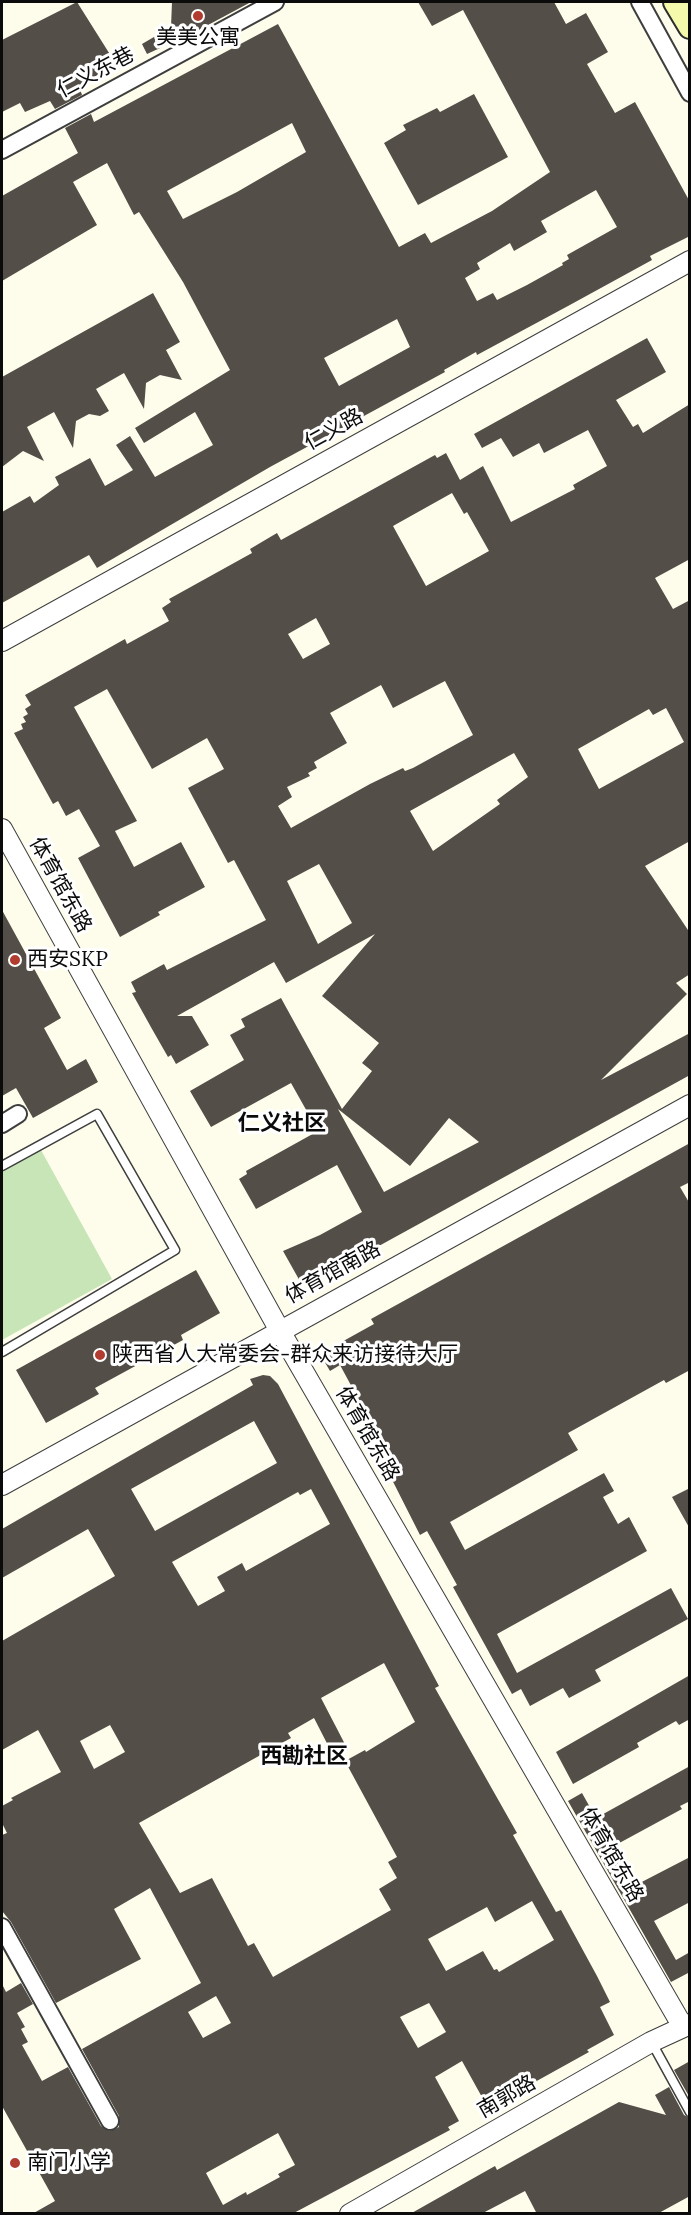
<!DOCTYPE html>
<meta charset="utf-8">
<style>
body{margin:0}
#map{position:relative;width:691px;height:2215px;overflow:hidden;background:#fefdeb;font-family:Lora,serif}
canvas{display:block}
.frame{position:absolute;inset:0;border:3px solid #0b0b0b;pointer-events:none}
</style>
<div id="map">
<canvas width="691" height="2215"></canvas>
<div class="frame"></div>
</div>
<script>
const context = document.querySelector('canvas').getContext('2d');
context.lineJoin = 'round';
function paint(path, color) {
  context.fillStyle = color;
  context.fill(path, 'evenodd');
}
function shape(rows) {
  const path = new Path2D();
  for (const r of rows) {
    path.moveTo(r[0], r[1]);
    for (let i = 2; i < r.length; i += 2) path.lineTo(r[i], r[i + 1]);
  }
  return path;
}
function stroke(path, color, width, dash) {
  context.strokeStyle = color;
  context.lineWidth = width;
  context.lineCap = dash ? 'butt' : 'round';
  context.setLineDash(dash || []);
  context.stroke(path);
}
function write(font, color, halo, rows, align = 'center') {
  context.font = font + ' Lora,"Noto Sans SC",serif';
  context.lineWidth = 6;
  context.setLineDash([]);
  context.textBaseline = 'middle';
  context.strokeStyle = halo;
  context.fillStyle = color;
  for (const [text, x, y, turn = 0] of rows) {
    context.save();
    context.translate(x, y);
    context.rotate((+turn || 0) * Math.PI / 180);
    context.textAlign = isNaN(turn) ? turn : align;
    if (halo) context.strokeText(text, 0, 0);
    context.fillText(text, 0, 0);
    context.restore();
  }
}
paint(shape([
 [41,1150,112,1279,2,1340,2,1172]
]), '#c8e5b8');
paint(shape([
 [77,2,116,64,79,86,82,95,55,109,50,101,25,112,20,103,2,112,2,40],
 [172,2,251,2,195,32,147,54,142,44,171,27],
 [418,2,554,2,566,24,586,13,608,52,587,64,615,113,635,102,690,202,690,236,650,256,652,260,568,306,477,355,476,352,444,370,445,372,270,467,97,568,89,555,2,603,2,512,30,496,34,503,59,485,55,477,90,458,105,486,133,470,116,445,130,436,155,477,213,445,195,412,144,443,135,428,230,370,183,282,139,212,134,215,107,163,73,182,97,225,2,281,2,196,78,153,65,128,91,114,94,122,278,24,399,247,425,233,431,243,492,211,550,172,463,10,432,26],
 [292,123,306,152,237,192,183,219,167,191],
 [596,190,617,227,567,255,569,259,562,263,563,265,527,285,497,300,493,293,477,301,465,278,480,269,477,263,510,243,514,251,547,232,541,221],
 [397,319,410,347,339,386,324,358],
 [474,94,508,157,418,205,384,143,406,130,403,125,437,108,440,112],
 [153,293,180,342,166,350,182,380,160,375,146,383,144,409,124,373,96,389,109,411,100,416,89,414,76,421,73,448,54,412,27,427,44,461,23,451,2,467,2,377],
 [647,338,666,372,616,400,633,427,638,424,643,433,690,404,690,559,655,578,673,609,690,600,690,841,645,866,690,933,690,974,676,983,687,994,601,1080,690,1033,690,1075,337,1269,335,1264,301,1283,283,1251,320,1235,362,1212,337,1165,256,1209,239,1179,247,1174,246,1171,318,1131,291,1083,211,1127,190,1091,244,1060,230,1035,245,1027,241,1019,281,998,342,1109,372,1071,362,1063,379,1043,322,996,375,934,286,983,274,962,177,1016,192,1016,209,1045,176,1064,171,1055,168,1057,152,1029,132,993,136,992,131,982,164,964,167,970,266,920,234,860,228,863,188,788,224,769,207,738,152,769,107,689,74,707,137,821,115,831,134,867,181,842,205,887,158,912,160,915,120,937,78,858,100,846,79,809,66,816,58,801,53,804,14,733,23,729,21,724,26,722,23,717,28,714,25,709,31,705,25,695,125,639,127,644,169,621,162,608,171,602,169,599,252,553,250,549,277,533,281,540,435,455,437,458,446,453,460,480,483,466,511,522,575,489,573,485,607,466,588,430,544,453,539,443,513,457,501,438,482,448,474,434],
 [452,493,464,514,467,512,489,551,426,586,393,526],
 [316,618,330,644,303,659,288,634],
 [445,681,473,735,413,768,405,771,403,768,370,784,291,828,278,806,292,797,287,787,310,776,308,773,317,768,314,762,347,743,330,713,381,685,393,708],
 [666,708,684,742,599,789,578,749,649,709,653,715],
 [514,753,528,777,497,800,500,804,433,851,410,811],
 [319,864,352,923,318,944,287,881],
 [338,1109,410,1166,449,1118,479,1142,384,1192],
 [2,910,61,1018,44,1028,67,1070,86,1059,98,1082,33,1118,16,1088,2,1096],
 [690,1143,690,1182,680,1187,690,1204,690,1370,666,1383,664,1380,568,1433,578,1450,450,1522,465,1550,604,1473,614,1491,603,1497,618,1524,629,1517,647,1551,497,1634,517,1673,671,1588,688,1619,595,1670,601,1681,569,1698,563,1688,530,1706,521,1689,512,1694,453,1587,457,1585,427,1531,420,1535,381,1458,388,1454,340,1365,330,1371,320,1354,374,1324,371,1319],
 [196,1270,220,1313,181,1335,183,1340,95,1388,99,1394,46,1423,16,1370],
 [263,1375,270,1376,278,1384,439,1686,435,1688,517,1833,513,1835,556,1912,561,1910,597,1976,610,2002,600,2007,614,2035,587,2050,589,2052,488,2108,462,2061,435,2077,459,2121,448,2127,450,2130,292,2214,32,2214,55,2201,2,2106,2,1984,6,1992,21,1983,33,2004,17,2013,25,2027,21,2029,28,2042,22,2045,42,2081,68,2067,101,2126,110,2131,119,2127,119,2116,82,2049,201,1983,150,1888,114,1909,141,1959,56,2003,11,1922,2,1911,2,1835,7,1833,2,1823,2,1806,13,1800,11,1798,61,1772,38,1730,2,1750,2,1641,115,1576,88,1529,2,1578,2,1529,253,1385,250,1379],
 [254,1421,277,1463,155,1531,131,1489],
 [311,1489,330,1524,246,1571,242,1563,217,1577,225,1591,198,1606,172,1562,298,1492,300,1495],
 [384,1663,415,1722,366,1752,365,1750,345,1761,397,1857,388,1862,397,1878,379,1889,391,1910,273,1977,254,1943,248,1946,212,1878,180,1893,139,1823,291,1738,288,1733,314,1718,334,1757,348,1750,321,1698],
 [110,1725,125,1752,94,1769,80,1741],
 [532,1901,554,1940,499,1972,497,1969,494,1970,483,1951,446,1971,428,1939,487,1907,495,1922],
 [216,1996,231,2023,203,2038,188,2012],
 [429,2003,446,2032,418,2048,400,2017],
 [278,2133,295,2165,278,2174,280,2177,247,2195,246,2192,223,2205,206,2173],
 [690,1488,690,1529,672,1497],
 [690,1675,690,1719,679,1725,676,1721,637,1743,639,1747,573,1784,556,1752],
 [690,1766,690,1801,680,1806,682,1809,612,1847,634,1886,690,1857,690,1902,654,1921,676,1960,690,1952,690,1972,671,1982,568,1801,582,1793,596,1818],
 [690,2061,690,2098,674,2070],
 [669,2087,684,2115,690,2118,690,2196,657,2214,537,2214,525,2191,481,2214,410,2214,495,2166,497,2170,619,2102,666,2115,655,2095]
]), '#534e48');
const service = shape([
 [2,1166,97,1114,175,1250,2,1352],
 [652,2043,690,2112]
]);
const minor = shape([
 [640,2,690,93],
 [2,150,275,2],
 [2,1124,18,1114],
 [2,1927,110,2121]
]);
const tertiary = shape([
 [2,641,690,261],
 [2,829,280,1331,683,2027],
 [2,1485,690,1105],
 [350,2214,651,2042,690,2024]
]);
const secondary = shape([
 [675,2,690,27]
]);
stroke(service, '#3e3e3e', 11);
stroke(minor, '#3e3e3e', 20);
stroke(tertiary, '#3e3e3e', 22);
stroke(secondary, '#2d2d2d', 26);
stroke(service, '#fff', 8);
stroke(minor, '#fff', 16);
stroke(tertiary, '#fff', 20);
stroke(secondary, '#f5f9ab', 22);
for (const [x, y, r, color] of [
 [198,16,6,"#b03d2f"],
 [15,960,6,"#b03d2f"],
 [100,1355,6,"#b03d2f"],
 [15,2163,6,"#b03d2f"]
]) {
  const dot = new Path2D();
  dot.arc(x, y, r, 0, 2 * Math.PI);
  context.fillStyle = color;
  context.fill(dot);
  stroke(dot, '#fff', 2);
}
write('21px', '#0b0b0b', '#fff', [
 ["美美公寓",198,38,"center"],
 ["西安SKP",27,960],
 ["陕西省人大常委会-群众来访接待大厅",112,1355],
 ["南门小学",27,2163]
], 'left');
write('21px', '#0b0b0b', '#fff', [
 ["仁义东巷",96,73,-28],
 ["仁义路",334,430,-29],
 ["体育馆东路",60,885,61],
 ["体育馆南路",333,1273,-29],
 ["体育馆东路",367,1434,60],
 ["体育馆东路",611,1855,60],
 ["南郭路",507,2097,-30]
]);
write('bold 22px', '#0b0b0b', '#fff', [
 ["仁义社区",282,1124],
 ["西勘社区",304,1757]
]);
</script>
